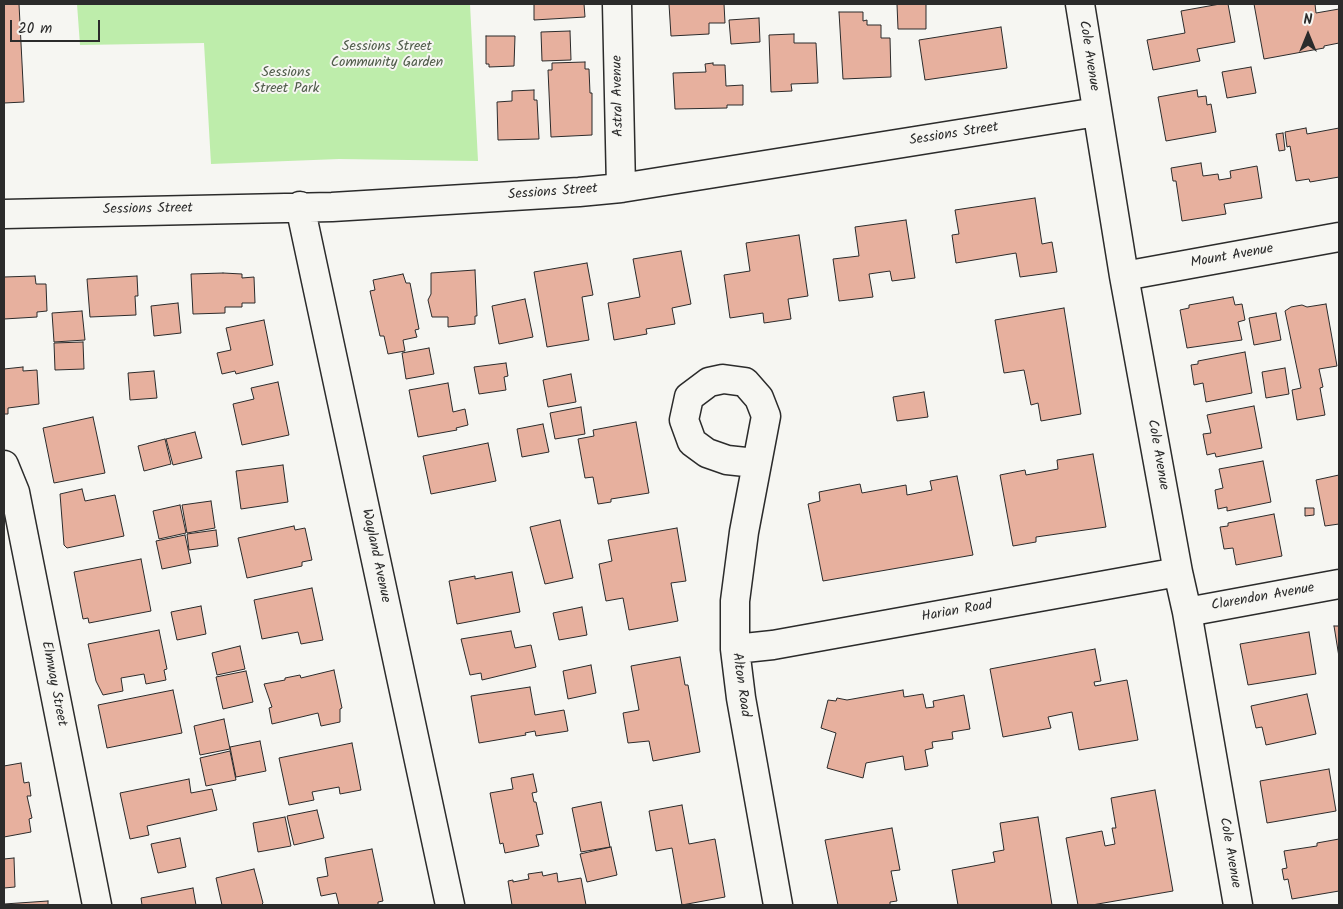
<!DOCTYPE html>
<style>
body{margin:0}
#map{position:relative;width:1343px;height:909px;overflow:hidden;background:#f6f6f2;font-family:Kalam,sans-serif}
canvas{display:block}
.frame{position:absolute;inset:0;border:5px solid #2b2b2b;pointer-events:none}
.north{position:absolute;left:1283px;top:10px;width:50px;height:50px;-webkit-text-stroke:4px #f6f6f2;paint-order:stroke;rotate:0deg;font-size:14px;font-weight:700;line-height:20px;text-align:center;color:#2b2b2b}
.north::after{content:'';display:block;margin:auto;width:18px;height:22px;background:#2b2b2b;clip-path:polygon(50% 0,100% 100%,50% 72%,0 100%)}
.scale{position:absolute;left:10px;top:20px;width:90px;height:22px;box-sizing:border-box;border:2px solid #2b2b2b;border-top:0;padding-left:6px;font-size:15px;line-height:18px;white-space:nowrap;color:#2b2b2b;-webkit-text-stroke:4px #f6f6f2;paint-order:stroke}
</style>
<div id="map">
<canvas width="1343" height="909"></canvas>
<div class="frame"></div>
<div class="north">N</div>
<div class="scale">20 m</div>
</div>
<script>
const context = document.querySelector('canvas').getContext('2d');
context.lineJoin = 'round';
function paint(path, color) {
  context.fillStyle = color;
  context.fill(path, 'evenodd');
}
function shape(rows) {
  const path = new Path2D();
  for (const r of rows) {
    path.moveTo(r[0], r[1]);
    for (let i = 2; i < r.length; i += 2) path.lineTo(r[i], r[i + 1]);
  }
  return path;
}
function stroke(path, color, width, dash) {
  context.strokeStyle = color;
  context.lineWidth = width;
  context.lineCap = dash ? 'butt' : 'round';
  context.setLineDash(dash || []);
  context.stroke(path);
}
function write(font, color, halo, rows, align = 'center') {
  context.font = font + ' Kalam,sans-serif';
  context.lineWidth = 4;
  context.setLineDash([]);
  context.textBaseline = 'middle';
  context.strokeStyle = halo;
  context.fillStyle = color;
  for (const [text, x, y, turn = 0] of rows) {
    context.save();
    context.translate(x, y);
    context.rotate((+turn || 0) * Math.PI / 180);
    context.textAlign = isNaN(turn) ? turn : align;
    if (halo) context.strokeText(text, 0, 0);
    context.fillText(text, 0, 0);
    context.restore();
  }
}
paint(shape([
 [77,4,470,4,478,161,339,159,211,164,204,43,80,45]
]), '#beedab');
const building = shape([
 [4,4,19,4,24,102,4,103,4,4],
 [534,4,584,4,585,17,534,20,534,4],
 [669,4,724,4,725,23,709,23,709,34,671,36,669,4],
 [897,4,926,4,926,29,898,29,897,4],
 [1220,4,1228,4,1235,42,1197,49,1200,61,1153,70,1147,40,1185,33,1181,11,1220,4],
 [1254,4,1315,4,1316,13,1339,9,1339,43,1324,46,1324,48,1264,59,1254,4],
 [839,12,863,12,863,21,867,20,867,25,881,25,881,38,890,38,891,77,843,79,839,12],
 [759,18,760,42,731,44,729,20,759,18],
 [1001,27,1007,68,925,80,919,40,1001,27],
 [570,31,571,60,542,61,541,32,570,31],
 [794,34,794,43,816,43,818,83,791,84,792,91,771,92,769,35,794,34],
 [486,36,515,36,514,66,489,67,489,64,486,64,486,36],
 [585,62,585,69,589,69,590,93,592,93,592,135,551,137,548,70,552,70,552,63,585,62],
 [713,63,713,65,725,65,726,86,743,85,743,105,727,105,727,108,675,109,673,73,706,72,705,64,713,63],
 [1251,67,1256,93,1227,98,1222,72,1251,67],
 [534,90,534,100,537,100,539,139,498,140,497,102,512,101,512,91,534,90],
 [1197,90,1198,97,1206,96,1207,105,1211,104,1216,132,1166,141,1158,97,1197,90],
 [1306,128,1307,134,1339,128,1339,177,1310,182,1309,179,1296,181,1290,146,1287,147,1285,132,1306,128],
 [1283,133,1285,150,1279,151,1276,134,1283,133],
 [1201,163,1203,176,1218,174,1219,180,1231,178,1230,171,1257,166,1262,198,1224,204,1226,214,1182,221,1176,181,1173,181,1171,168,1201,163],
 [1035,198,1042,244,1052,242,1057,272,1020,277,1016,253,956,263,952,235,959,234,955,210,1035,198],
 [906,220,915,278,892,281,890,271,869,274,873,297,839,301,833,259,859,256,855,227,906,220],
 [799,235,808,296,788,299,791,319,764,323,763,313,730,318,724,275,750,271,746,243,799,235],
 [681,251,691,304,672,308,675,324,646,329,647,334,614,340,608,303,640,297,633,259,681,251],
 [587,263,593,295,582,297,589,340,547,347,534,272,587,263],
 [475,270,477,316,475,316,475,324,448,327,448,317,432,317,428,300,431,294,431,273,475,270],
 [223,273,242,274,242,278,254,277,255,303,242,303,242,307,225,307,225,313,193,314,191,274,223,273],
 [403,274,406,283,410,283,419,329,415,330,417,337,403,340,405,351,388,354,384,336,380,336,370,291,375,290,373,280,403,274],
 [35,276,36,284,46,284,47,311,37,312,37,317,4,319,4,277,35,276],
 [137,276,138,296,135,296,136,315,90,317,87,279,137,276],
 [1233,297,1235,305,1242,304,1245,320,1238,322,1242,340,1187,348,1180,310,1189,308,1189,305,1233,297],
 [525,299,533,337,499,344,492,306,525,299],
 [178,303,181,333,154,336,151,306,178,303],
 [1326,304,1337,366,1319,369,1323,387,1320,388,1325,415,1297,420,1292,390,1301,388,1285,311,1291,307,1302,305,1307,307,1326,304],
 [1064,308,1081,414,1041,421,1038,403,1031,405,1024,370,1004,373,995,320,1064,308],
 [82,311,85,340,54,342,52,313,82,311],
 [1276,313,1281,340,1254,345,1249,318,1276,313],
 [264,320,273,365,236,374,235,371,222,374,217,353,231,350,226,328,264,320],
 [83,342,84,369,55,370,54,343,83,342],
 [429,348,434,374,406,379,402,353,429,348],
 [1245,352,1252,393,1206,402,1203,383,1194,385,1191,365,1198,364,1198,361,1245,352],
 [506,363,508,376,504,377,506,390,479,394,474,367,506,363],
 [23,367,23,371,37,370,39,404,8,408,8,414,4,414,4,369,23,367],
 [1285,368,1289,394,1266,398,1262,372,1285,368],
 [154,371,157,398,130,400,128,373,154,371],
 [571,374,576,402,548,407,543,380,571,374],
 [278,382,289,435,242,445,233,404,254,399,251,388,278,382],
 [448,383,453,412,465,409,468,425,456,428,457,430,418,437,409,390,448,383],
 [924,392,928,417,897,421,893,397,924,392],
 [1254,406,1262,448,1216,457,1215,453,1207,455,1203,434,1211,433,1207,415,1254,406],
 [581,407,585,434,555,439,550,413,581,407],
 [93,417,105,473,54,483,43,428,93,417],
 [636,422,649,493,611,499,611,502,598,504,593,477,585,478,578,439,594,436,593,430,636,422],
 [543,424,549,452,522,457,517,429,543,424],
 [195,432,202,458,173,465,166,439,195,432],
 [165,439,171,464,144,471,138,446,165,439],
 [488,443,496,481,431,494,423,456,488,443],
 [1093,454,1106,527,1036,537,1036,542,1013,546,1000,475,1025,470,1026,475,1058,469,1057,460,1093,454],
 [1263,461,1271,502,1227,511,1227,507,1218,509,1215,490,1223,488,1219,469,1263,461],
 [283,465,288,502,241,509,236,471,283,465],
 [1339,475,1339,524,1325,526,1316,480,1339,475],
 [957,476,973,555,823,581,808,504,820,501,819,492,860,484,862,493,906,485,907,495,932,490,930,481,957,476],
 [82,489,85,501,115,495,124,536,67,548,64,545,60,494,82,489],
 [211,501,215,528,187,533,182,505,211,501],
 [180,505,186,533,159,539,153,511,180,505],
 [1305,508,1314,508,1314,515,1305,516,1305,508],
 [1274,514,1282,556,1236,565,1233,548,1224,549,1220,527,1228,526,1228,523,1274,514],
 [560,520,573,578,545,584,530,527,560,520],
 [294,526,295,530,305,528,312,560,302,562,302,566,247,578,238,538,294,526],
 [677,528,686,581,671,583,678,621,629,630,623,598,606,601,599,564,612,561,608,540,677,528],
 [216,530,218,546,189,550,187,534,216,530],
 [185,535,191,563,162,569,156,541,185,535],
 [141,559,151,611,89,623,88,618,83,619,74,572,141,559],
 [512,572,520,612,457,624,449,581,475,576,475,579,512,572],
 [312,588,323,640,301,644,298,632,262,639,254,600,312,588],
 [201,606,206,634,177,640,171,612,201,606],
 [582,607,587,635,559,640,553,613,582,607],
 [1334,626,1339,626,1339,657,1334,626],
 [159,630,167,669,164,670,166,680,146,684,144,674,121,678,123,691,103,695,96,681,88,644,159,630],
 [511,631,515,648,531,645,536,667,482,680,481,673,470,675,461,639,511,631],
 [1309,632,1316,674,1248,685,1240,644,1309,632],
 [240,646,245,669,217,675,212,653,240,646],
 [1095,649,1101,681,1094,682,1095,686,1127,680,1138,740,1079,750,1072,712,1048,717,1051,728,1003,737,990,669,1095,649],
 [680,657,685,685,688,685,700,752,653,761,649,741,628,743,623,713,639,710,631,666,680,657],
 [591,665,596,693,568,699,563,671,591,665],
 [334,670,342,708,340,709,340,722,321,726,318,713,272,724,269,708,272,707,264,684,285,680,285,678,300,675,301,678,334,670],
 [246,671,253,702,223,709,216,677,246,671],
 [530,687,535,715,564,710,568,731,536,736,535,731,525,733,526,735,479,743,471,696,530,687],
 [173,690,182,733,107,748,98,705,173,690],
 [903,690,904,697,923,694,926,708,934,707,933,701,964,695,970,729,952,732,953,739,932,742,933,748,925,750,928,766,905,770,903,756,866,763,863,778,827,768,836,733,821,728,828,700,836,701,837,698,847,700,903,690],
 [1307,694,1316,734,1266,745,1262,727,1256,728,1251,706,1307,694],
 [224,719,230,749,200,755,194,726,224,719],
 [260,741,266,771,236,777,230,747,260,741],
 [352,743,361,790,340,794,339,787,312,792,314,800,289,805,279,758,352,743],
 [230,751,236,780,206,786,200,758,230,751],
 [21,763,24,783,29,782,31,796,27,796,32,818,29,819,31,832,4,837,4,766,21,763],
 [1329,769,1336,811,1267,823,1260,781,1329,769],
 [533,774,537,792,532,793,534,802,536,802,543,834,536,835,539,846,505,853,503,843,500,844,490,793,513,789,511,778,533,774],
 [189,779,191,793,212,789,217,810,147,826,149,835,130,839,120,793,189,779],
 [1155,790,1173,891,1092,905,1078,905,1066,838,1102,831,1105,846,1115,844,1112,828,1116,828,1111,798,1155,790],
 [601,802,610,847,581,852,572,808,601,802],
 [682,805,689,844,715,839,725,897,682,905,672,848,656,851,649,811,682,805],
 [317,810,324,838,294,845,287,816,317,810],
 [285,817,291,846,258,852,253,823,285,817],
 [1038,817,1052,905,958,905,952,870,995,862,993,852,1004,850,1000,823,1038,817],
 [892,828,900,870,891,871,897,901,890,902,890,905,838,905,825,840,892,828],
 [180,838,186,867,158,873,151,844,180,838],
 [1339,839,1339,891,1292,899,1288,879,1284,880,1282,869,1287,868,1284,851,1317,846,1317,843,1339,839],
 [611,847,617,875,587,882,580,854,611,847],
 [372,849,383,901,378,902,378,905,339,905,336,893,321,896,317,878,328,876,325,858,372,849],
 [14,858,15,887,4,888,4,859,14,858],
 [254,869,263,903,261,905,222,905,216,878,254,869],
 [542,872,543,876,557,873,558,882,581,878,586,905,512,905,508,881,513,880,513,882,529,879,528,874,542,872],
 [193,888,196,905,142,905,141,898,193,888],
 [48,901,48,905,4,905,4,904,48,901]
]);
paint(building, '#e7b09e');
stroke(building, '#2b2b2b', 1);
const street = shape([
 [617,4,621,188],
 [1080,4,1124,276,1178,572,1187,612,1238,905],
 [300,206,450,905],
 [4,214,332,207,579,192,621,188,1097,112],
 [1124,276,1339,237],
 [755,463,727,460,707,453,692,442,684,420,689,397,709,382,723,379,745,382,759,398,766,416,744,532,735,601,735,649,741,698,778,905],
 [4,465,15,492,97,905],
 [1187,612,1339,584],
 [735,649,773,645,1178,572]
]);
stroke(street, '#2b2b2b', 31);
stroke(street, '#f6f6f2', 28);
write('14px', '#505c4b', '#f6f6f2', [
 ["Sessions Street",387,48],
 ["Community Garden",387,64],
 ["Sessions",286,74],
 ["Street Park",286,90]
]);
write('14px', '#2b2b2b', '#f6f6f2', [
 ["Cole Avenue",1088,56,81],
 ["Astral Avenue",619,96,-91],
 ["Sessions Street",954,135,-9],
 ["Sessions Street",553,193,-4],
 ["Sessions Street",148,210,-1],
 ["Mount Avenue",1232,257,-10],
 ["Cole Avenue",1157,455,80],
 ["Wayland Avenue",375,556,78],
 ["Clarendon Avenue",1263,598,-10],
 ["Harian Road",957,612,-10],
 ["Elmway Street",53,684,79],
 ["Alton Road",740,685,82],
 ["Cole Avenue",1229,853,80]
]);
</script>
